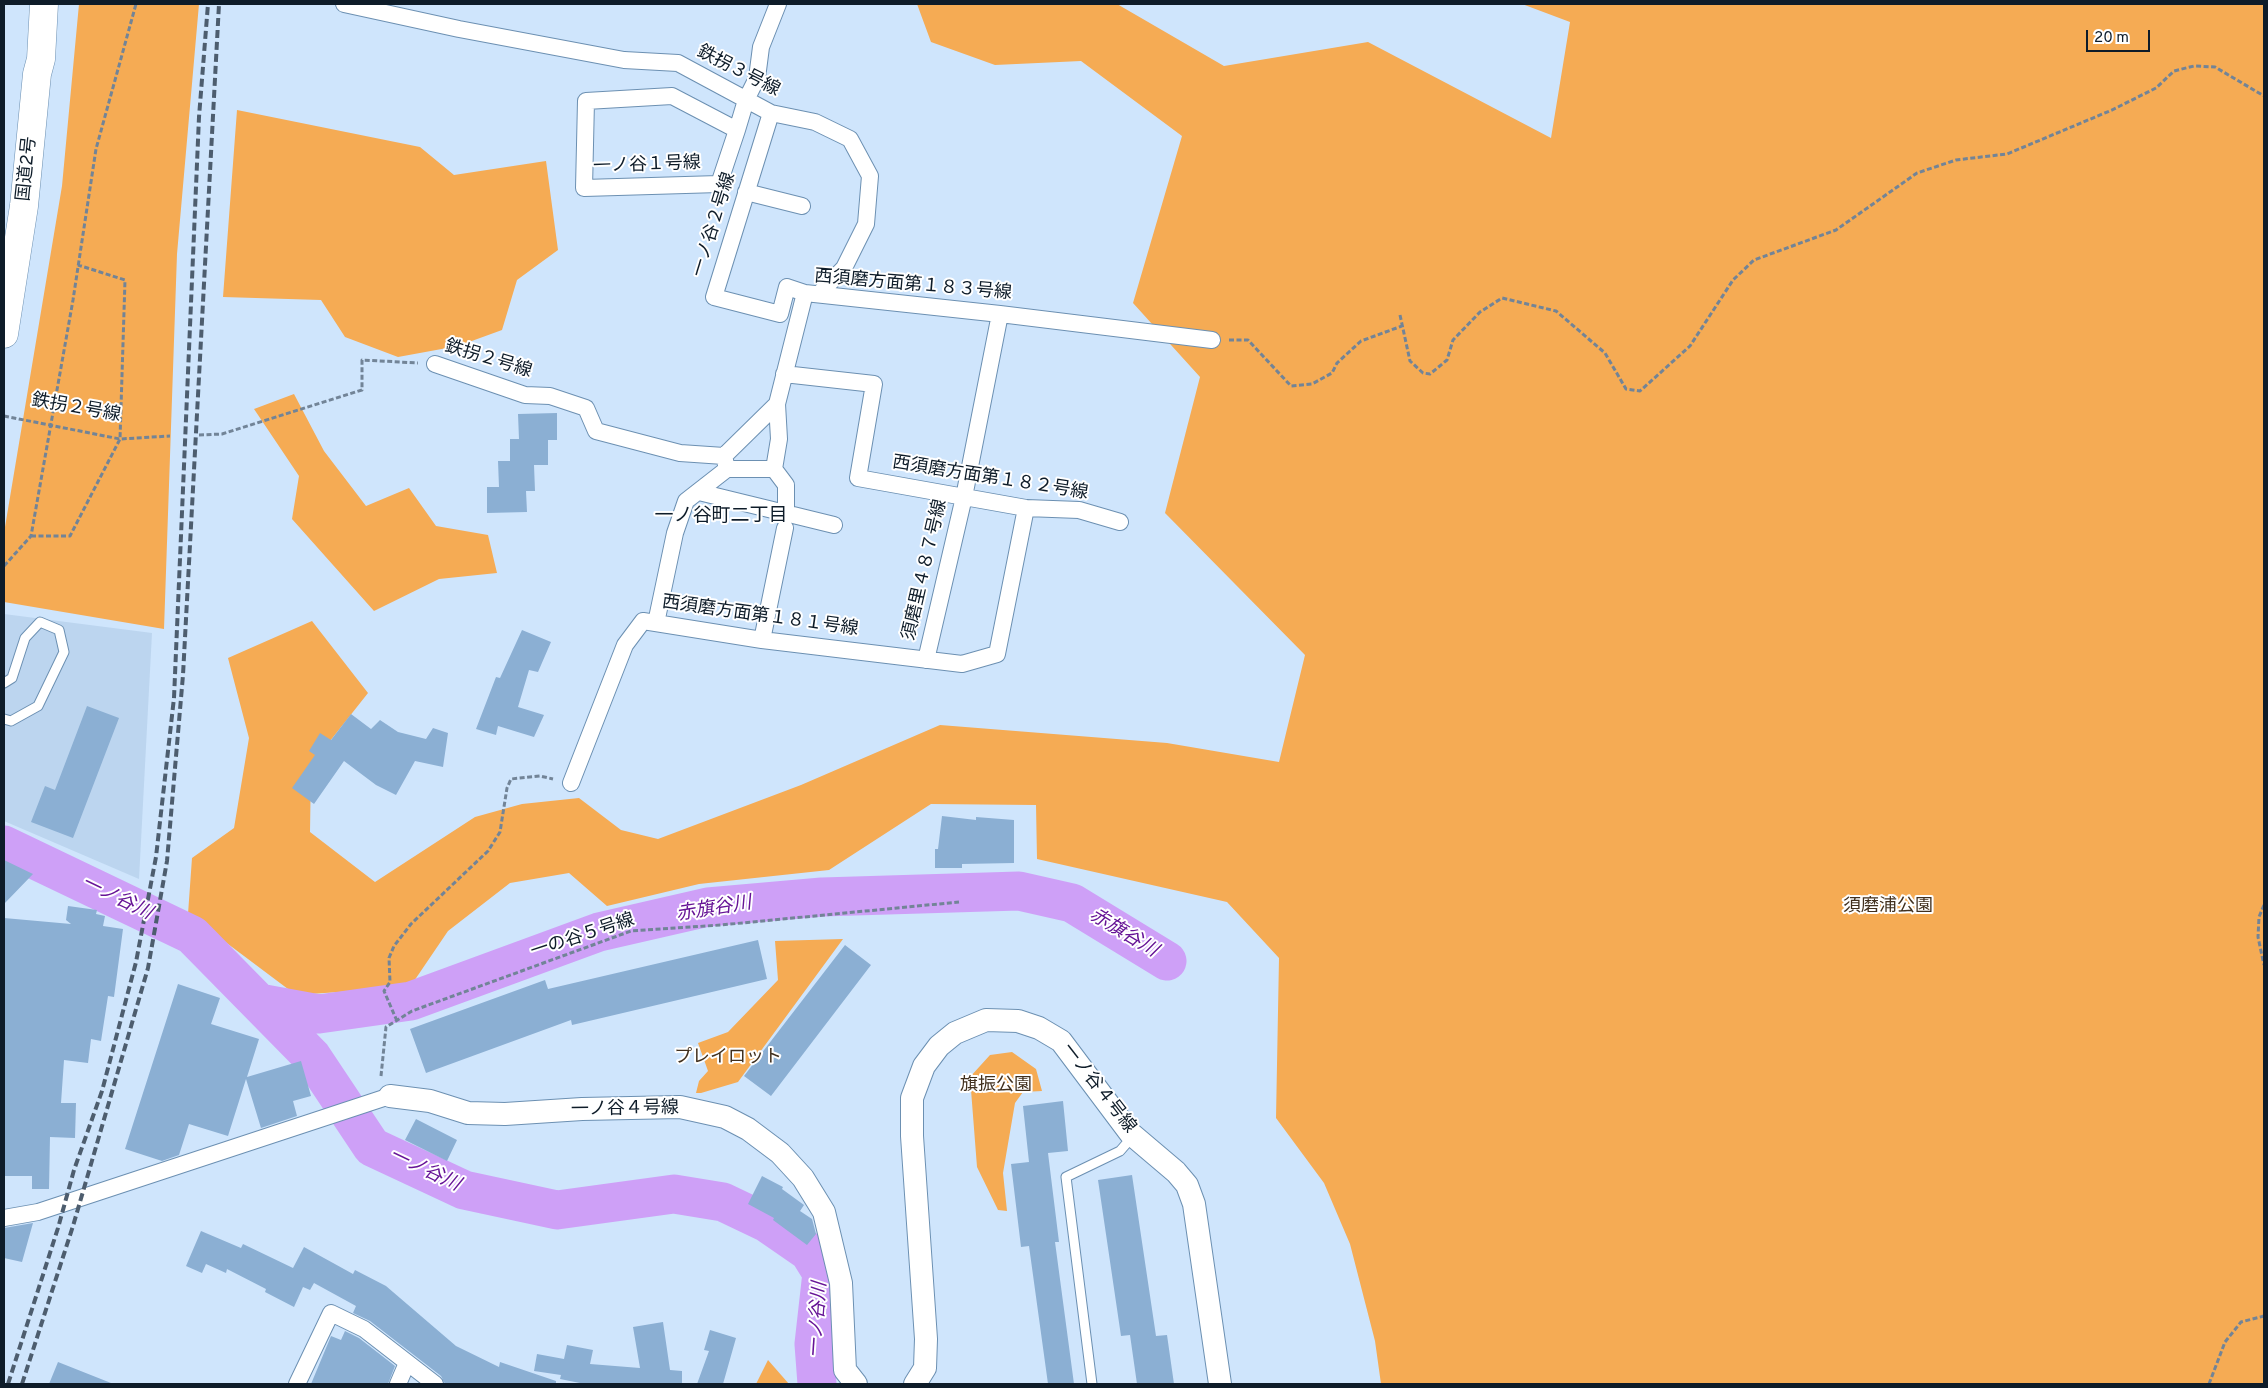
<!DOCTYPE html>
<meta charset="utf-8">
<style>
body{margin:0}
#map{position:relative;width:2268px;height:1388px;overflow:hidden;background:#cfe5fc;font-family:Overpass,sans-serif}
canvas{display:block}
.frame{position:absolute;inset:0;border:5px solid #0e1c29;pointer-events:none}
.scale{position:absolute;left:2086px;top:30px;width:64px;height:22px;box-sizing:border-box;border:2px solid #0e1c29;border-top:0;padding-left:6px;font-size:15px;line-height:18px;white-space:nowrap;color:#0e1c29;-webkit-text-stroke:4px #fff;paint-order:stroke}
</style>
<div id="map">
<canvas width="2268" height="1388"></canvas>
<div class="frame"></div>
<div class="scale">20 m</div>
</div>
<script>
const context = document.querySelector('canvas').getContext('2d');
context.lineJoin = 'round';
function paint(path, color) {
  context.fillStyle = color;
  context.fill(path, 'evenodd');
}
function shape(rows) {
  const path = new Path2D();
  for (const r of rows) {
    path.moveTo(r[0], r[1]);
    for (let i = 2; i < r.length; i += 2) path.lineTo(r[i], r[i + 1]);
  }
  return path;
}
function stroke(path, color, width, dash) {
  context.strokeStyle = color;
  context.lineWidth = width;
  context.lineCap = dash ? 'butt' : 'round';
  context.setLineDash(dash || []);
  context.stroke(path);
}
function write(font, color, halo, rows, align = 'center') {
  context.font = font + ' Overpass,"Noto Sans JP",sans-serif';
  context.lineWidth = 4;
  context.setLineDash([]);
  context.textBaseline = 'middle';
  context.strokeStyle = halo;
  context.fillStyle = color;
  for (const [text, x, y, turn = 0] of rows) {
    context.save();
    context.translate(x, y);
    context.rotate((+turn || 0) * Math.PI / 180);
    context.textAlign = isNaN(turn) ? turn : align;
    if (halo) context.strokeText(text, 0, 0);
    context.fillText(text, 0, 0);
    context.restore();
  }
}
paint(shape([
 [4,614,152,633,139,879,4,821]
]), '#bcd5ef');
paint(shape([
 [79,4,199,4,177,254,164,629,4,602,4,533,62,186],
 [917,4,1117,4,1224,66,1368,42,1551,138,1570,22,1522,4,2264,4,2264,1384,1381,1384,1375,1341,1350,1244,1324,1183,1276,1118,1279,958,1227,902,1037,859,1036,805,931,804,829,870,699,884,607,906,569,873,510,883,448,931,410,987,296,995,188,914,192,858,234,828,249,738,228,658,312,621,368,693,311,765,310,832,375,882,475,817,522,804,579,798,621,830,658,839,801,785,940,725,1167,743,1279,762,1305,655,1165,513,1200,377,1133,303,1182,136,1081,61,995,65,931,42],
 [237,110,420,147,454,175,546,161,558,250,517,280,502,330,458,346,398,357,345,337,321,300,223,297],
 [294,394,324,451,366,506,409,488,436,526,488,535,497,573,439,579,374,611,292,519,299,476,254,409],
 [843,939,738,1082,701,1093,696,1093,699,1081,708,1071,698,1043,728,1032,778,980,775,941],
 [1012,1052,1036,1069,1042,1091,1023,1092,1015,1103,1003,1173,1007,1211,998,1210,977,1167,970,1077,990,1055],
 [768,1360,789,1384,756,1384]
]), '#f5ab54');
stroke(shape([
 [4,845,192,935,312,1057,372,1147,464,1190,557,1210,674,1194,723,1202,767,1223,809,1252,822,1273,814,1344,817,1384],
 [259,1003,319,1014,411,1001,599,932,708,907,822,897,1019,891,1072,903,1167,961]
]), '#cea0f7', 39);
paint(shape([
 [557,413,557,440,548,440,548,465,534,465,535,491,526,491,527,512,487,513,487,487,499,487,498,461,510,461,510,439,519,439,518,414],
 [522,630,551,642,538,672,529,670,518,707,544,715,534,737,498,726,496,735,476,729,496,677,500,678],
 [87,706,119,718,73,838,31,822,45,786,55,790],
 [351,714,371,729,380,720,398,732,426,739,433,728,448,733,443,767,415,761,396,795,376,785,344,761,314,804,292,788,315,755,309,751,320,733,331,740],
 [942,816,976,820,976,817,1014,820,1014,863,962,864,962,868,935,868,935,849,938,849],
 [4,860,33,874,4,904],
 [68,906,97,910,96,914,105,916,103,926,123,929,114,997,108,996,101,1041,91,1039,88,1063,64,1060,61,1103,76,1103,75,1138,50,1137,49,1189,32,1189,32,1176,4,1176,4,918,71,924,66,920],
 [758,940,767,979,572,1025,571,1020,426,1073,410,1029,545,980,548,989],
 [845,945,871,965,771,1096,744,1076],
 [178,984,220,998,211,1024,259,1039,247,1077,301,1061,311,1096,293,1101,297,1116,261,1128,246,1079,228,1136,189,1124,179,1155,162,1161,125,1149],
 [1063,1101,1068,1151,1048,1153,1059,1242,1055,1242,1074,1384,1048,1384,1029,1246,1021,1247,1011,1164,1029,1162,1023,1106],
 [416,1119,457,1140,447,1161,405,1140],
 [1132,1175,1156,1336,1167,1335,1174,1384,1137,1384,1130,1335,1121,1336,1098,1180],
 [762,1176,783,1187,782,1189,804,1205,800,1211,812,1219,816,1234,807,1245,773,1220,774,1218,748,1204],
 [33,1223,22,1262,4,1258,4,1228],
 [201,1231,241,1248,243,1244,293,1268,304,1247,353,1274,355,1270,386,1286,456,1346,499,1367,500,1362,556,1381,556,1384,445,1384,441,1376,370,1321,353,1313,356,1306,314,1283,310,1290,303,1287,294,1307,265,1292,266,1289,227,1269,226,1273,206,1264,202,1273,186,1266],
 [663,1322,670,1370,682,1371,682,1384,585,1384,560,1379,561,1375,534,1371,537,1354,564,1359,567,1345,593,1350,590,1364,640,1368,633,1327],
 [710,1330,736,1338,723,1384,697,1384,709,1351,704,1350],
 [345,1331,359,1338,395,1366,388,1384,311,1384,331,1336,341,1340],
 [58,1362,111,1383,111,1384,49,1384]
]), '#8bafd3');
const lane = shape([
 [4,683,12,678,25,638,40,622,59,630,64,652,38,706,11,721,4,719],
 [1092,1384,1066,1177,1120,1151,1133,1136]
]);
const street = shape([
 [344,4,459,29,624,60,678,63,771,113,815,122,850,139,870,176,866,224,844,268,819,294],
 [771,113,714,297,780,314,787,287,805,293,1000,314,1212,340],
 [737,130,672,96,586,101,584,188,719,184,737,130,746,100,757,78,761,47,778,4],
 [746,192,802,206],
 [435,364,525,395,550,396,586,408,596,431,680,453,724,456],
 [784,374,874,384,858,478,1026,508,1079,510,1120,522],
 [777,404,779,439,774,469,786,485,786,513],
 [727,469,774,469],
 [699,492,834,525],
 [656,623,675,533,686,501,727,469,724,456,777,404,805,293],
 [762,640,785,528],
 [926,660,964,497,1000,314],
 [571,783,625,645,643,621,762,640,962,664,997,654,1026,508],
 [4,1218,38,1212,390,1096],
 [297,1384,331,1313,364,1329,435,1384],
 [398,1384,407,1363]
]);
const secondary = shape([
 [390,1096,430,1101,468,1113,505,1114,582,1109,680,1107,725,1117,748,1129,780,1153,803,1178,824,1212,841,1283,845,1370,856,1384],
 [915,1384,925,1368,926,1339,912,1136,912,1098,924,1066,939,1046,955,1033,986,1020,1018,1021,1039,1028,1061,1041,1130,1133,1176,1172,1187,1185,1194,1204,1220,1384]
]);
const highway = shape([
 [4,334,24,206,37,74,41,59,44,4]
]);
stroke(lane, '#6c90b2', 11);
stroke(street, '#6c90b2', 18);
stroke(secondary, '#6c90b2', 24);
stroke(highway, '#6c90b2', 29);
stroke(shape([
 [1400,315,1410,361,1423,373,1430,374,1447,360,1453,340,1480,312,1502,298,1556,311,1605,353,1626,389,1640,391,1690,346,1733,280,1754,260,1836,230,1917,173,1956,160,2007,154,2112,110,2156,88,2174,71,2194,66,2215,67,2264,96],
 [1229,340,1248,340,1291,386,1312,384,1332,373,1337,363,1361,341,1402,326],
 [4,416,120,439,170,436],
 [199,435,222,434,362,390,362,360,418,363],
 [31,536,70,536,120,439,125,280,78,265],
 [4,566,31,536,73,300,96,149,136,4],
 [2264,905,2259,917,2258,937,2264,965],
 [397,1021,384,991,390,982,389,958,394,946,411,924,488,851,500,832,507,788,511,779,540,776,553,779],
 [381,1076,386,1027,412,1011,631,931,721,925,959,902],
 [2209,1384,2225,1342,2241,1322,2264,1316]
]), '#728497', 3, [5, 2.5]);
stroke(lane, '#fff', 9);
stroke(street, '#fff', 16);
stroke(secondary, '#fff', 22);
stroke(highway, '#fff', 28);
stroke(shape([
 [8,1384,58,1228,74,1170,102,1091,136,962,156,857,174,698,199,117,208,4],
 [22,1384,73,1226,148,968,167,861,183,675,219,4]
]), '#4d5d6e', 4, [8, 4]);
write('18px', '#0e1c29', '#fff', [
 ["鉄拐３号線",738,72,27],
 ["一ノ谷１号線",647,166,-2],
 ["国道2号",28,169,-84],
 ["一ノ谷２号線",715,225,-73],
 ["西須磨方面第１８３号線",913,286,5],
 ["鉄拐２号線",488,360,17],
 ["鉄拐２号線",76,409,10],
 ["西須磨方面第１８２号線",990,479,9],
 ["須磨里４８７号線",926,570,-77],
 ["西須磨方面第１８１号線",760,617,8],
 ["一の谷５号線",583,937,-18],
 ["一ノ谷４号線",1098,1089,52],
 ["一ノ谷４号線",625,1110,-1]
]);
write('18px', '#41301e', '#fff', [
 ["須磨浦公園",1888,907],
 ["プレイロット",728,1058],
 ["旗振公園",996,1086]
]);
write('19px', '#0e1c29', '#fff', [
 ["一ノ谷町二丁目",721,517]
]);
write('italic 19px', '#661496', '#fff', [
 ["一ノ谷川",116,899,26],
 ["赤旗谷川",714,910,-9],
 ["赤旗谷川",1123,934,31],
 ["一ノ谷川",424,1171,25],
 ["一ノ谷川",819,1320,-86]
]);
</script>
